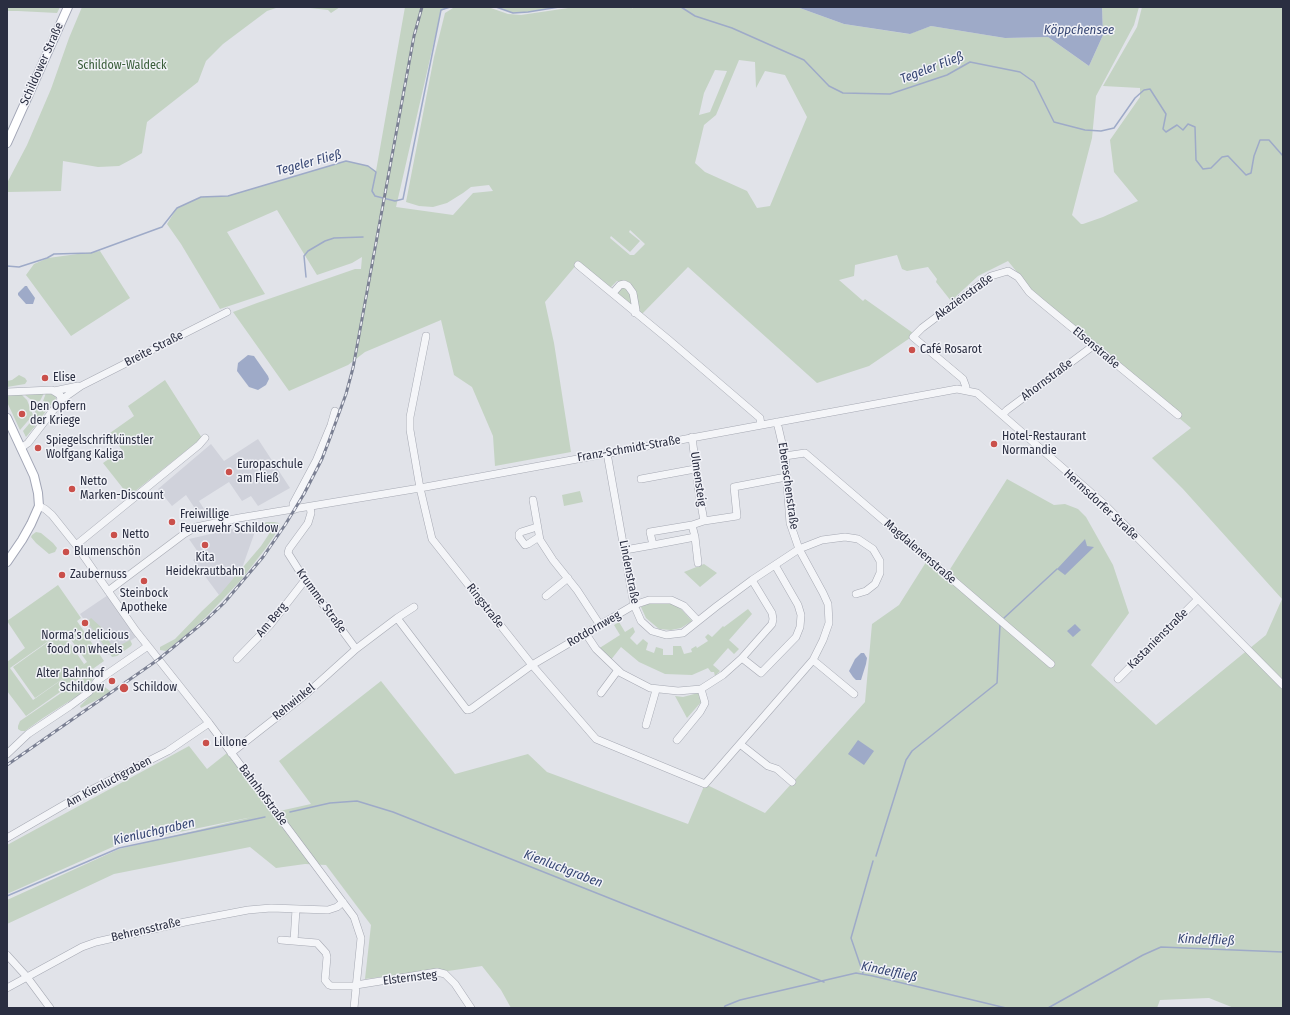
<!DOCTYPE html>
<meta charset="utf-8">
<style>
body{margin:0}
#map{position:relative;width:1290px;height:1015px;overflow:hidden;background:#e1e3e9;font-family:"Fira Sans Condensed",sans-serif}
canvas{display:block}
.frame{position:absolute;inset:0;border:8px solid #2a2e41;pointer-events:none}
</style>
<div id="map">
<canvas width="1290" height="1015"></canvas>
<div class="frame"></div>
</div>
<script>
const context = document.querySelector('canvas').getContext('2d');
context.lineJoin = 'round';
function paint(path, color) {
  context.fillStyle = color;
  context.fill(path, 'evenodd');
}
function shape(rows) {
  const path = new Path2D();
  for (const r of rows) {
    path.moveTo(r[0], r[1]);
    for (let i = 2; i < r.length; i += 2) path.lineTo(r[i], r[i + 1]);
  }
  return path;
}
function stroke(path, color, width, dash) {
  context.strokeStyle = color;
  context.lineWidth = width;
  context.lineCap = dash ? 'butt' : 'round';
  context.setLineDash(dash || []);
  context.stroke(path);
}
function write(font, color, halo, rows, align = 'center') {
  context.font = font + ' "Fira Sans Condensed",sans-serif';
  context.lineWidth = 3;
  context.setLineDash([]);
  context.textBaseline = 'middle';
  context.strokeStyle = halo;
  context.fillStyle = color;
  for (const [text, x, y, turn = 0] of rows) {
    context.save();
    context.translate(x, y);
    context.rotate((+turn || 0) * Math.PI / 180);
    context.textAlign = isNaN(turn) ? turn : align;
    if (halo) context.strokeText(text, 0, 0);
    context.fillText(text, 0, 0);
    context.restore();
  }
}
paint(shape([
 [258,439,290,488,258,506,251,496,242,501,229,482,199,501,206,512,200,516,186,495,172,506,158,489,211,444,224,461],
 [257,526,241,571,225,591,219,595,193,560,200,555,189,539,232,529],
 [108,595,136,637,109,655,80,614]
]), '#d0d2db');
paint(shape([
 [7,7,60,7,57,13,18,11,7,11],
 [82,7,279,7,267,11,223,44,206,61,198,82,147,122,142,153,134,158,119,166,98,167,63,161,61,191,8,192,7,183,27,145,51,89,69,38],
 [301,7,340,7,331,13,328,10],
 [405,7,450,7,441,11,396,207,453,215,473,193,493,191,489,185,471,187,463,193,447,203,433,207,419,206,406,202,434,57,445,13,453,8,458,7,488,7,508,14,521,15,575,7,632,7,633,9,633,7,797,7,844,24,909,34,931,26,1005,38,1048,37,1089,66,1103,35,1102,7,1139,7,1134,25,1096,96,1092,138,1072,215,1081,224,1083,224,1103,217,1138,201,1114,172,1110,140,1140,97,1140,88,1103,86,1137,27,1142,7,1283,7,1283,1008,1234,1008,1209,998,1160,1000,1157,1008,511,1008,501,990,482,966,448,971,436,970,365,979,371,925,326,865,305,864,276,868,250,847,114,874,7,924,7,900,119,849,252,817,117,845,7,894,7,845,189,746,207,769,227,753,275,812,311,804,279,761,381,681,455,774,528,754,547,772,688,824,705,784,765,813,865,702,872,624,899,605,928,559,947,574,1007,479,1054,505,1065,504,1078,509,1086,517,1113,565,1129,613,1091,665,1156,725,1266,635,1282,599,1183,489,1152,458,1191,428,1042,303,1008,261,978,276,951,301,936,282,937,279,928,267,907,271,902,269,897,255,855,265,854,276,839,280,863,301,865,299,913,333,910,338,869,366,817,383,688,267,641,315,638,312,637,300,622,282,617,281,610,288,578,263,545,302,554,343,571,452,495,466,493,436,472,387,454,375,441,320,365,352,348,365,289,391,233,312,257,303,355,269,361,269,362,257,352,263,317,275,277,210,227,232,265,294,220,309,181,244,167,224,177,208,201,197,228,196,346,161,368,166,376,171],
 [739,60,755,62,756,88,765,71,785,75,807,117,770,206,757,208,747,191,705,172,695,163,704,125,716,115],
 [715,70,727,71,710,112,699,115,704,93],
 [630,230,645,244,634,255,630,255,610,238,611,236,630,252,640,241,629,232],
 [496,7,559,7,528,12,513,13],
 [100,251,130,298,71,336,26,275,34,264,48,258],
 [624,285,631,292,634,307,619,296,617,292],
 [19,375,25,378,27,381,25,384,7,387,7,381,12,380],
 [165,380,202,438,129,496,103,463,122,450,110,433,134,416,128,406],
 [44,393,40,401,34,402,25,395],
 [46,393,55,395,56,398,55,403,50,405,43,401],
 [10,395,22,395,27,400,33,415,20,430,7,402,7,397],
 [39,405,49,407,38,422,35,411],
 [34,418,36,425,26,437,23,431],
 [580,491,583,502,564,506,562,495],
 [267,522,274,522,279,523,280,527,266,548,241,580,206,617,186,635,166,651,160,650,160,647,175,639,202,611,221,593,261,546,269,534,270,530,266,528,261,527,247,533,244,531,246,527],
 [36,532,41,533,53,543,57,548,55,552,49,554,36,543,31,537,32,535],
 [704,564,717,573,700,587,684,572],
 [58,585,81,618,77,621,104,661,26,716,7,691,7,662,25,648,7,621],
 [64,630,87,662,33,700,10,668],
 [650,602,663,602,674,604,682,610,692,621,681,628,671,630,659,629,646,618,641,607],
 [748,609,752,614,729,640,739,649,734,654,728,648,713,665,720,671,715,676,714,672,711,672,708,668,692,675,665,674,639,662,621,647,610,661,598,649,620,635,614,625,619,622,625,632,633,627,635,632,630,638,637,645,643,639,648,643,646,650,654,653,656,647,663,649,663,655,673,655,673,646,681,646,684,654,692,652,691,649,696,646,697,648,708,641,705,637,708,634,712,637,723,626,724,627],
 [91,618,102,628,110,643,114,647,117,647,130,640,132,644,131,646,117,656,112,657,89,624,89,620],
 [62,632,84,664,35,698,13,667],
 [92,672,94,673,94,678,79,695,43,718,25,731,21,731,18,729,18,726,20,721],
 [102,685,110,691,108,694,81,708,80,706,100,686],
 [698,693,702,701,687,718,675,696,683,697]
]), '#c4d3c3');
paint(shape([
 [797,7,1102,7,1103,35,1089,66,1048,37,1005,38,931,26,910,34,844,24],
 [25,286,27,286,28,288,35,298,33,304,26,304,18,295,18,293],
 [248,355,254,356,268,376,269,379,266,385,258,390,249,387,237,371,238,363],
 [1085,539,1087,546,1094,547,1065,575,1057,569],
 [1075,624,1081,630,1073,637,1067,631],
 [861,653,864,653,867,658,866,664,861,680,856,680,853,677,849,671,855,659],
 [858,740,874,751,864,765,848,754]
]), '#9eaac8');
stroke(shape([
 [496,7,513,13,528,12,559,7],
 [681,7,695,16,732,28,804,60,829,86,843,93,890,94,947,75,970,62,1020,72,1034,82,1054,122,1085,130,1101,131,1114,128,1135,98,1144,90,1150,89,1166,114,1163,129,1166,132,1177,125,1183,130,1188,124,1195,127,1196,160,1203,169,1211,168,1222,157,1228,156,1246,175,1251,173,1254,156,1260,140,1269,140,1283,156],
 [7,266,19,267,47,258,54,254,91,253,162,227,177,208,201,197,228,196,346,161,368,166,376,172,372,191,375,196,395,201,403,199,441,10,450,7],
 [306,277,304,256,308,251,325,241,334,238,363,237],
 [1004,618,1057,569],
 [290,812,330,803,357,801,393,812,624,904,824,982],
 [876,856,906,760,912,751,997,683,1000,625],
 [7,896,119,848,265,817],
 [863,973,851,938,873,861],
 [724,1008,725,1006,740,1000,856,973,873,976,1006,1008],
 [1048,1008,1143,955,1161,947,1283,952]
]), '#9eaac8', 1.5);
const minor = shape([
 [578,265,669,340,760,418,761,425],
 [613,293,620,285,624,284,628,286,633,293,636,310,635,313],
 [426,336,410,417,410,430,420,488,432,539,532,665,596,739,705,784,813,660,823,640,829,623,828,604,823,593,799,549,790,523,785,456,777,422],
 [966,390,966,387,963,379,913,337,922,328,991,276,1008,271,1018,277,1029,292,1042,303,1178,415],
 [54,391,78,386],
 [7,392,52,390,60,395,61,400],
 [1002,415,1007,410,1093,346],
 [692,437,699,493,704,521],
 [21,448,28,443,61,400,81,386,227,312],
 [607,453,634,605,641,621,652,631,666,635,683,633,717,606,752,580,799,549,822,540,845,537,858,539,873,549,880,561,880,573,875,584,866,591,856,594],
 [785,456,805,453,1051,664],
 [641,479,695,469],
 [533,500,540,540,553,560,577,590,600,625],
 [39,506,45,509,52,515,76,545,136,631,209,723,354,917,361,938,354,1008],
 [310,507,311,513,308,523,289,549,288,553,305,580,356,649],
 [293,510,293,504,316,461,331,425,335,411],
 [692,525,704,521,737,516,734,487,786,477],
 [537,527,521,532,519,534,519,537,525,545,528,544,539,537],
 [695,537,698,563],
 [76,545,199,445,205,438],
 [625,550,653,545,695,537,692,525,650,532,653,545],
 [108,591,184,534,196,527,239,518,420,488,957,389,977,393,1104,504,1283,685],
 [546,596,568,578],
 [397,618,414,607],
 [586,634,596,649,621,673,650,688,678,691,701,689,723,675,742,658,772,624,773,619,772,613,752,580],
 [742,658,761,673,796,637,800,627,801,615,798,605,775,565],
 [237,659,270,625,305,580],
 [813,660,854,694],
 [1118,679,1198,599],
 [601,693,618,670],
 [646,725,656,690],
 [677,740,700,712,705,703,701,689],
 [740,744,768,766,777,769,792,782],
 [231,753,305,695,356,649,397,618,467,710,471,709,532,665,634,605,649,600,671,600,684,606,698,621],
 [7,754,28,734,70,706,89,692,97,681,148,646],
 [7,838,81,795,168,751,209,723],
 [281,940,317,943,326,953,327,957,325,980,329,985,332,986,356,986],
 [294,941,296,909],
 [7,955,27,977,50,1008],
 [356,985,437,972,445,974,455,984,471,1008],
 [7,988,82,947,96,942,185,922,248,910,271,908,328,910,337,907,343,902]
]);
const major = shape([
 [7,143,68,7],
 [7,418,34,476,38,493,39,506,31,524,22,540,7,562]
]);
stroke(minor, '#a6a9b3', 8);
stroke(major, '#a1a5b5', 10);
stroke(minor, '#f4f5f8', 7);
stroke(major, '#fff', 8);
const rail = shape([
 [7,765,159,659,205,621,224,603,263,557,285,525,304,494,322,459,330,438,346,394,353,368,414,36,422,7]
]);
stroke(rail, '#7b8093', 3);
stroke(rail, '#f1f2f7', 1.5, [4.5]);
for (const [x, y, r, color] of [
 [912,350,4,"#ca504b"],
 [45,378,4,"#ca504b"],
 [22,414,4,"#ca504b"],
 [994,444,4,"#ca504b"],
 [38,448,4,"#ca504b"],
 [229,472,4,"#ca504b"],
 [72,489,4,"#ca504b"],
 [172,522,4,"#ca504b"],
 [114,535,4,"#ca504b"],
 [205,545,4,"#ca504b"],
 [66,552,4,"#ca504b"],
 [62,575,4,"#ca504b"],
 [144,581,4,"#ca504b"],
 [85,623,4,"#ca504b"],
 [112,681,4,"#ca504b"],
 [124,688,5,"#ca504b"],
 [206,743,4,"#ca504b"]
]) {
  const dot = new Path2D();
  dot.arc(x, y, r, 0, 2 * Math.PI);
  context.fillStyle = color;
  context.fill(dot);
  stroke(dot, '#f1f2f7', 1.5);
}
write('12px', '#2a2e41', '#f1f2f7', [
 ["Schildower Straße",42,64,-66],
 ["Akazienstraße",964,297,-36],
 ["Elsenstraße",1096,348,40],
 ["Breite Straße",154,349,-27],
 ["Ahornstraße",1047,380,-37],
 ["Franz-Schmidt-Straße",629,449,-10],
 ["Ulmensteig",698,479,82],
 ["Ebereschenstraße",788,486,82],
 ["Hermsdorfer Straße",1101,505,43],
 ["Magdalenenstraße",920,552,41],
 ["Lindenstraße",629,572,79],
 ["Krumme Straße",321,601,54],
 ["Ringstraße",485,606,52],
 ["Am Berg",272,620,-50],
 ["Rotdornweg",594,629,-30],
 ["Kastanienstraße",1158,639,-45],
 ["Rehwinkel",294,702,-39],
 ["Am Kienluchgraben",109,782,-28],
 ["Bahnhofstraße",263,795,53],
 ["Behrensstraße",146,930,-13],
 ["Elsternsteg",410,978,-7]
]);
write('12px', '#385c38', '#f1f2f7', [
 ["Schildow-Waldeck",122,66]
]);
write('12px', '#2a2e41', '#f1f2f7', [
 ["Café Rosarot",920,350],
 ["Elise",53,378],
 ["Den Opfern",30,407],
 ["der Kriege",30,421],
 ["Hotel-Restaurant",1002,437],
 ["Normandie",1002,451],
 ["Spiegelschriftkünstler",46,441],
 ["Wolfgang Kaliga",46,455],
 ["Europaschule",237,465],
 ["am Fließ",237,479],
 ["Netto",80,482],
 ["Marken-Discount",80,496],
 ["Freiwillige",180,515],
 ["Feuerwehr Schildow",180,529],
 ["Netto",122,535],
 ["Blumenschön",74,552],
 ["Kita",205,558,"center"],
 ["Heidekrautbahn",205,572,"center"],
 ["Zaubernuss",70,575],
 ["Steinbock",144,594,"center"],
 ["Apotheke",144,608,"center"],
 ["Norma’s delicious",85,636,"center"],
 ["food on wheels",85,650,"center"],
 ["Alter Bahnhof",104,674,"right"],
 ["Schildow",104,688,"right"],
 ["Schildow",133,688],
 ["Lillone",214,743]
], 'left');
write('italic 13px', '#364673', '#f1f2f7', [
 ["Köppchensee",1079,30],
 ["Tegeler Fließ",932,68,-21],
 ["Tegeler Fließ",309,163,-15],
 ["Kienluchgraben",154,832,-13],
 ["Kienluchgraben",563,869,21],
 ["Kindelfließ",1206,940,2],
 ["Kindelfließ",889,972,12]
]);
</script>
